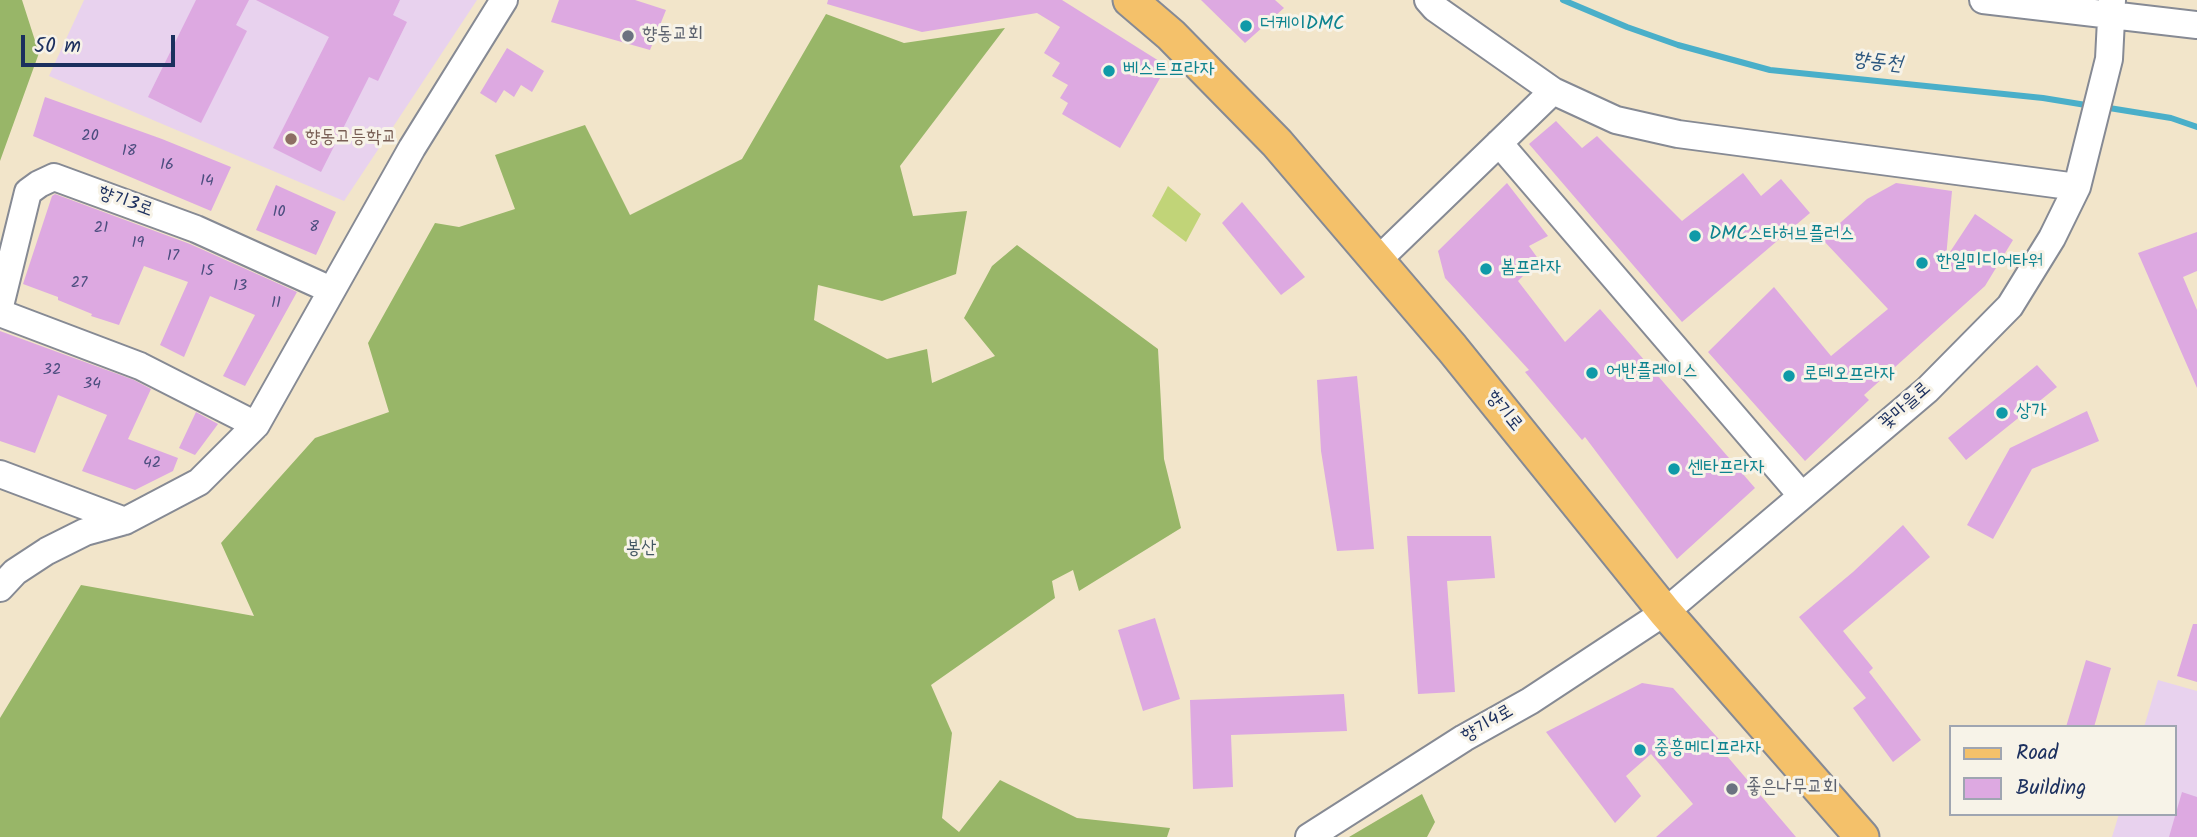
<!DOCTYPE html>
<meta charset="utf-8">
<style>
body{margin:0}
#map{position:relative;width:2197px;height:837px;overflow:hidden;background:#f2e5ca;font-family:Kalam,sans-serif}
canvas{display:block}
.legend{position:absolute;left:1949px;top:725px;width:228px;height:91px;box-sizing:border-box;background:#f7f3e8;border:2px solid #9fa5b1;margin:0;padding:9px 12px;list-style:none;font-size:21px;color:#1b2f5e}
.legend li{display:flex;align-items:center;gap:14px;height:35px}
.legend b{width:35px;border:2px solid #9fa5b1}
.scale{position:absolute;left:21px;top:35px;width:154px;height:32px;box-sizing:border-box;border:4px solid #1b2f5e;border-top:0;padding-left:9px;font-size:21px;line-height:24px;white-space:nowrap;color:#1b2f5e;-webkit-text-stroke:5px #f7f3e8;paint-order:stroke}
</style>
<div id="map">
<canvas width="2197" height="837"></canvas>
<ul class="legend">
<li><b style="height:9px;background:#f4c16a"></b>Road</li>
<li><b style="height:19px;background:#dda9e1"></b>Building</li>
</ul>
<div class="scale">50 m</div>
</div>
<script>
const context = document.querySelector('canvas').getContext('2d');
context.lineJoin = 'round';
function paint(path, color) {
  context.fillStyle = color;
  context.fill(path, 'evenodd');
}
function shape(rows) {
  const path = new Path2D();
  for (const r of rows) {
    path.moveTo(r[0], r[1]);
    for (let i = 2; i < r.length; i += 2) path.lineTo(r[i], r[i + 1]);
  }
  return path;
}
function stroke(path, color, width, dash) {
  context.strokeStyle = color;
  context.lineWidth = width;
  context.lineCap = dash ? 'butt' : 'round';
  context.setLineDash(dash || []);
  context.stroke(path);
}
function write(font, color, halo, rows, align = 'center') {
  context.font = font + ' Kalam,"Poor Story",sans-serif';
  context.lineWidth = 6;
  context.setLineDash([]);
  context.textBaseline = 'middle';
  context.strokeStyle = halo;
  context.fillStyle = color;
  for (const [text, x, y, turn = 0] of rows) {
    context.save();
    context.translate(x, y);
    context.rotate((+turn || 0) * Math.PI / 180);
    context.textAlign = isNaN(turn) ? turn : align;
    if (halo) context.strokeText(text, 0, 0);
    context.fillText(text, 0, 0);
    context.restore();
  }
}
paint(shape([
 [84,0,477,0,344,201,49,76],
 [2158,680,2197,691,2197,837,2112,837,2119,814,2174,814,2174,727,2144,727]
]), '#e8d2ee');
paint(shape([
 [1168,186,1201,214,1186,242,1152,216]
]), '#c1d478');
paint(shape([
 [0,0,22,0,39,53,0,161],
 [826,14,904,43,1005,28,900,166,913,216,967,211,956,274,882,301,818,285,814,320,887,359,927,349,932,383,995,356,964,318,992,266,1017,245,1158,349,1164,459,1181,528,1079,591,1073,570,1052,581,1055,598,931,685,952,733,942,818,959,832,1000,780,1077,818,1170,828,1167,837,0,837,0,718,81,585,254,616,221,543,315,438,389,412,368,343,435,223,459,227,515,209,495,155,585,125,630,215,742,159],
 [1422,794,1435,822,1427,837,1349,837]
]), '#98b668');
stroke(shape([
 [1563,0,1627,27,1678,45,1770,70,2043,98,2092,106],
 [2103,107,2171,118,2197,127]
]), '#4aafc9', 6);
paint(shape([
 [196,0,249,0,236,25,247,31,201,123,148,97],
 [256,0,400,0,393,15,407,22,378,81,369,77,321,172,273,148,329,37],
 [559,0,635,0,666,10,650,50,551,22],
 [828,0,1062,0,1167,66,1120,148,1062,114,1068,103,1060,98,1068,85,1052,76,1060,63,1044,53,1060,27,1037,13,922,32,827,4],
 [1201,0,1275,0,1284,8,1245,43],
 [507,48,544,71,532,92,521,85,514,97,504,90,496,103,480,93],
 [45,97,162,139,231,167,211,211,33,136],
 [1556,121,1582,148,1597,136,1682,221,1743,173,1761,196,1781,179,1810,213,1682,322,1529,144],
 [1507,183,1548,236,1529,246,1539,260,1518,281,1565,342,1600,309,1755,488,1677,559,1585,437,1582,440,1525,372,1529,370,1445,278,1438,251],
 [1896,183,1952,191,1946,258,1975,214,2013,240,1985,286,1864,395,1869,400,1805,461,1708,352,1774,287,1831,356,1888,309,1822,239,1867,199],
 [276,185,336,212,316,255,256,230],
 [55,194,190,244,297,292,245,386,223,376,255,315,210,296,184,357,160,345,188,282,144,266,119,325,91,316,92,314,58,300,58,297,23,284,52,196],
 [1242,202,1305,277,1281,295,1222,223],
 [2197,232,2197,271,2183,277,2197,310,2197,388,2138,253],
 [0,331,134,380,151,389,128,439,178,458,173,471,135,490,82,471,107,415,58,395,35,453,0,441],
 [2037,365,2057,387,1966,460,1948,438],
 [1357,376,1374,549,1337,551,1321,451,1317,380],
 [2087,411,2099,441,2032,469,1993,539,1967,525,2010,448],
 [196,412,218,424,195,455,179,448],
 [1903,525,1930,557,1843,631,1873,668,1869,672,1921,740,1893,762,1853,708,1866,698,1799,617,1853,572],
 [1407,536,1491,536,1495,578,1447,581,1455,692,1418,694],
 [1155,618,1180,699,1143,711,1118,630],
 [2193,624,2197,624,2197,682,2177,676],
 [2086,660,2111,668,2094,727,2066,727],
 [1642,683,1673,688,1725,746,1721,749,1796,837,1656,837,1693,804,1651,754,1626,776,1641,796,1615,823,1546,732],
 [1344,694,1347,731,1231,735,1233,787,1193,789,1190,700],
 [2182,792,2197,797,2197,837,2169,837]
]), '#dda9e1');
const minor = shape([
 [1428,0,1435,8,1553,91,1616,120,1678,134,2077,187],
 [1983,0,2197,25],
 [1499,143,1802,496],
 [1377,261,1553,91],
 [0,306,28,192,39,184,54,177,196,229,331,290],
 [0,313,140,366,256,425],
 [0,474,125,521],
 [0,588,15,572,47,551,85,532,125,521,199,482,256,425,412,148,504,0],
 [1309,837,1464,738,1530,701,1665,612,1927,390,2010,306,2052,238,2077,187,2109,59,2112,0]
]);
const major = shape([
 [1130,0,1171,35,1277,143,1452,348,1665,612,1862,837]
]);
stroke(minor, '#868a94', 30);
stroke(major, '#868a94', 37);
stroke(minor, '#fff', 26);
stroke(major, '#f4c16a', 33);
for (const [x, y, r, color] of [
 [1246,26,7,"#0f9aa8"],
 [628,36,7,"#6b7280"],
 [1109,71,7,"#0f9aa8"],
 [291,139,7,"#8d6e63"],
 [1695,236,7,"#0f9aa8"],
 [1922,263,7,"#0f9aa8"],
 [1486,269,7,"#0f9aa8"],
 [1592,373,7,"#0f9aa8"],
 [1789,376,7,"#0f9aa8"],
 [2002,413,7,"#0f9aa8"],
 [1674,469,7,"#0f9aa8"],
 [1640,750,7,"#0f9aa8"],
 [1732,789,7,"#6b7280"]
]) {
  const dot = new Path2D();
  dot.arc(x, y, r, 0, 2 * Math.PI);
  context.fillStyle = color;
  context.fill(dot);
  stroke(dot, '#f7f3e8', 2.5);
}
write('16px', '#4c4e7f', null, [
 ["20",90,137],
 ["18",129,152],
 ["16",167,166],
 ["14",207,182],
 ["10",279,213],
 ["8",314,228],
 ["21",101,229],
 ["19",138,244],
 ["17",173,257],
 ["15",207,272],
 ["27",79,284],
 ["13",240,287],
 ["11",276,304],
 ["32",52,371],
 ["34",92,385],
 ["42",152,464]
]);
write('19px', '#0d838f', '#f7f3e8', [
 ["더케이DMC",1260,26],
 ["베스트프라자",1123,71],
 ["DMC스타허브플러스",1709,236],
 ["한일미디어타워",1936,263],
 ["봄프라자",1500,269],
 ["어반플레이스",1606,373],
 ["로데오프라자",1803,376],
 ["상가",2016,413],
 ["센타프라자",1688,469],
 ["중흥메디프라자",1654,750]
], 'left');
write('19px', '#5b616d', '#f7f3e8', [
 ["향동교회",642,36],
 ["좋은나무교회",1746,789]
], 'left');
write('19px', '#785e54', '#f7f3e8', [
 ["향동고등학교",305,139]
], 'left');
write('19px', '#1b2f5e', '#f7f3e8', [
 ["향기3로",125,203,20],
 ["꽃마을로",1906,407,-41],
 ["향기로",1503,412,51],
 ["향기4로",1488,725,-30]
]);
write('19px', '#445864', '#f7f3e8', [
 ["봉산",641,550]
]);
write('italic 21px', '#29557e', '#f7f3e8', [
 ["향동천",1877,64,6]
]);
</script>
